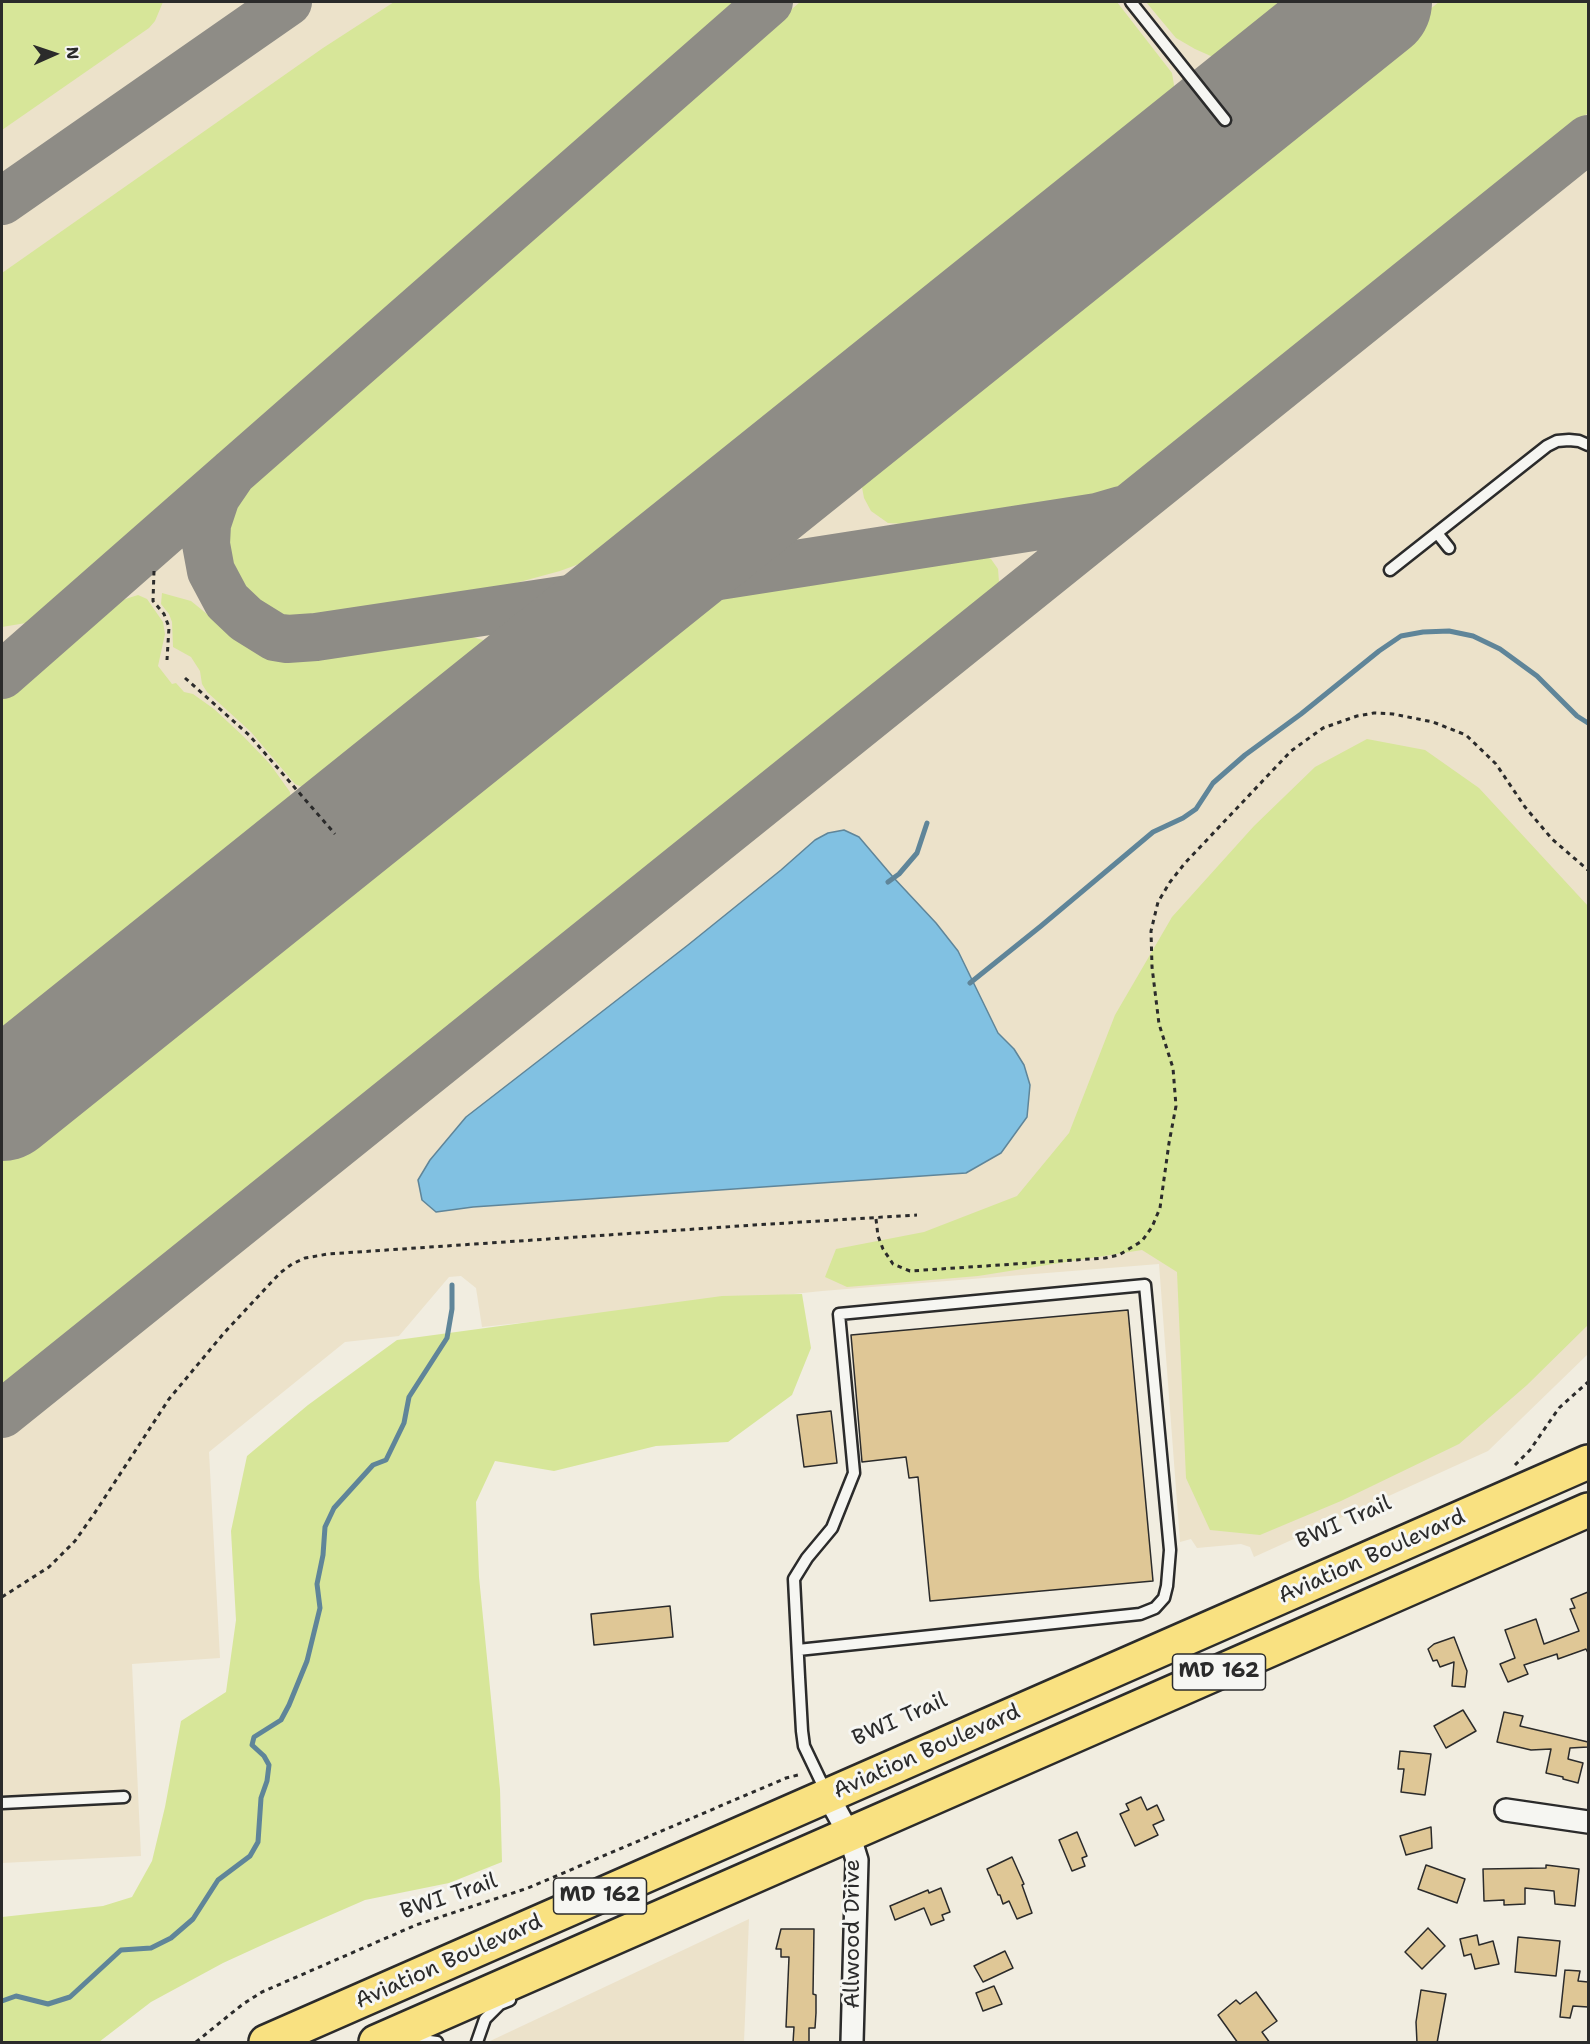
<!DOCTYPE html>
<style>
body{margin:0}
#map{position:relative;width:1590px;height:2044px;overflow:hidden;background:#f1ede0;font-family:"Shantell Sans",sans-serif}
canvas{display:block}
.frame{position:absolute;inset:0;border:3px solid #2b2b2b;pointer-events:none}
.north{position:absolute;left:24px;top:24px;width:60px;height:60px;-webkit-text-stroke:4px #f6f6f2;paint-order:stroke;rotate:87deg;font-size:16px;font-weight:700;line-height:24px;text-align:center;color:#2b2b2b}
.north::after{content:'';display:block;margin:auto;width:21px;height:27px;background:#2b2b2b;clip-path:polygon(50% 0,100% 100%,50% 72%,0 100%)}
</style>
<div id="map">
<canvas width="1590" height="2044"></canvas>
<div class="frame"></div>
<div class="north">N</div>
</div>
<script>
const context = document.querySelector('canvas').getContext('2d');
context.lineJoin = 'round';
function paint(path, color) {
  context.fillStyle = color;
  context.fill(path, 'evenodd');
}
function shape(rows) {
  const path = new Path2D();
  for (const r of rows) {
    path.moveTo(r[0], r[1]);
    for (let i = 2; i < r.length; i += 2) path.lineTo(r[i], r[i + 1]);
  }
  return path;
}
function stroke(path, color, width, dash) {
  context.strokeStyle = color;
  context.lineWidth = width;
  context.lineCap = dash ? 'butt' : 'round';
  context.setLineDash(dash || []);
  context.stroke(path);
}
function write(font, color, halo, rows, align = 'center') {
  context.font = font + ' "Shantell Sans",sans-serif';
  context.lineWidth = 6;
  context.setLineDash([]);
  context.textBaseline = 'middle';
  context.strokeStyle = halo;
  context.fillStyle = color;
  for (const [text, x, y, turn = 0] of rows) {
    context.save();
    context.translate(x, y);
    context.rotate((+turn || 0) * Math.PI / 180);
    context.textAlign = isNaN(turn) ? turn : align;
    if (halo) context.strokeText(text, 0, 0);
    context.fillText(text, 0, 0);
    context.restore();
  }
}
paint(shape([
 [2,2,1588,2,1588,1354,1488,1451,1254,1557,1250,1547,1241,1544,1197,1548,1191,1539,1180,1542,1159,1264,822,1291,482,1327,476,1288,461,1276,449,1277,399,1336,345,1342,209,1452,220,1658,132,1664,141,1856,2,1863],
 [749,1919,744,2042,488,2042]
]), '#ece2ca');
paint(shape([
 [2,2,163,2,155,21,149,28,2,130],
 [394,2,739,2,42,615,26,623,2,627,2,273,323,48],
 [800,2,1117,2,1172,73,1178,109,668,513,620,544,590,560,560,571,501,587,323,616,304,618,271,613,249,597,233,576,226,551,225,539,230,514,237,500,250,484],
 [1146,2,1310,2,1231,65,1195,49,1176,38],
 [1439,2,1588,2,1588,113,1126,486,1099,495,904,524,888,523,871,511,864,498,861,482,864,468,871,455],
 [968,556,985,556,991,559,998,569,999,582,987,597,2,1390,2,1155,689,605,711,596],
 [162,593,191,601,239,640,254,648,279,656,311,657,438,637,459,636,469,636,483,640,487,648,487,658,481,669,324,794,319,794,295,784,251,732,207,692,202,684,200,671,191,657,173,647,172,622,169,614,161,604],
 [138,595,147,599,163,622,165,634,158,666,172,684,176,683,184,692,193,694,214,709,243,736,270,764,290,792,292,816,2,1050,2,699,116,602],
 [1367,739,1425,750,1479,788,1588,906,1588,1325,1527,1385,1459,1444,1341,1501,1260,1535,1210,1530,1186,1478,1177,1272,1142,1250,978,1276,847,1287,825,1277,836,1249,924,1232,1017,1196,1069,1133,1115,1015,1172,917,1254,826,1315,767],
 [802,1294,811,1348,792,1395,728,1442,656,1446,554,1471,495,1461,476,1502,479,1577,500,1789,502,1862,449,1883,365,1900,271,1941,223,1963,151,2002,99,2042,2,2042,2,1917,103,1906,132,1897,152,1861,165,1807,181,1721,226,1692,236,1620,231,1531,247,1456,308,1405,397,1340,722,1296]
]), '#d7e699');
const water = shape([
 [844,830,859,837,893,877,936,923,958,951,998,1033,1014,1049,1024,1065,1030,1085,1027,1117,1001,1153,966,1173,473,1207,436,1212,422,1200,418,1180,430,1160,466,1117,688,945,781,870,815,840,828,833,844,830]
]);
paint(water, '#81c1e2');
stroke(water, '#5f8599', 1.5);
stroke(shape([
 [888,882,899,874,917,853,927,823],
 [970,983,1041,926,1153,832,1183,818,1196,809,1213,783,1245,755,1301,714,1379,651,1401,636,1423,632,1449,631,1473,636,1500,649,1537,676,1577,716,1588,723],
 [2,2001,16,1996,48,2004,70,1997,121,1950,151,1948,171,1938,193,1919,218,1880,250,1856,258,1842,261,1798,267,1781,269,1765,264,1756,252,1745,254,1737,281,1720,289,1705,307,1661,320,1608,317,1584,323,1555,325,1527,334,1508,373,1465,386,1460,404,1423,409,1397,447,1338,452,1309,452,1285]
]), '#5f8599', 5);
stroke(shape([
 [2,201,288,2],
 [233,472,216,497,207,524,206,544,211,571,227,601,246,619,275,637,287,639,316,637,642,588,1097,517,1121,510],
 [2,675,769,2],
 [2,1414,1588,139]
]), '#8e8c86', 48);
stroke(shape([
 [2,1102,1373,2]
]), '#8e8c86', 118);
const building = shape([
 [1128,1310,1153,1581,930,1601,918,1477,909,1478,906,1457,862,1462,851,1335,1128,1310],
 [831,1411,837,1463,804,1467,797,1415,831,1411],
 [1588,1592,1588,1653,1586,1649,1558,1659,1557,1654,1524,1665,1528,1674,1508,1682,1500,1664,1515,1658,1505,1630,1536,1619,1544,1644,1579,1631,1570,1609,1575,1608,1571,1599,1588,1592],
 [670,1606,673,1637,594,1645,591,1614,670,1606],
 [1454,1637,1467,1671,1465,1687,1452,1686,1454,1662,1440,1667,1437,1660,1433,1661,1428,1649,1434,1644,1454,1637],
 [1463,1710,1476,1731,1446,1748,1434,1726,1463,1710],
 [1504,1712,1523,1716,1520,1726,1588,1742,1588,1747,1570,1748,1568,1759,1583,1763,1578,1783,1563,1779,1563,1777,1546,1773,1551,1749,1531,1750,1497,1742,1504,1712],
 [1400,1751,1431,1754,1425,1795,1401,1792,1404,1769,1398,1769,1400,1751],
 [1141,1797,1147,1810,1157,1805,1164,1820,1153,1825,1158,1835,1135,1846,1120,1814,1129,1810,1126,1804,1141,1797],
 [1431,1827,1432,1848,1406,1855,1400,1836,1431,1827],
 [1077,1832,1087,1856,1082,1858,1085,1866,1072,1871,1059,1840,1077,1832],
 [1012,1857,1024,1884,1022,1885,1032,1913,1017,1919,1009,1901,1003,1904,1000,1895,998,1895,987,1869,1012,1857],
 [1426,1865,1465,1879,1457,1903,1418,1889,1426,1865],
 [1546,1865,1579,1869,1575,1906,1555,1904,1554,1891,1525,1888,1525,1904,1504,1905,1504,1900,1484,1901,1483,1869,1546,1868,1546,1865],
 [941,1888,950,1912,942,1915,944,1920,931,1925,924,1908,895,1920,890,1906,928,1890,929,1893,941,1888],
 [1428,1928,1445,1946,1422,1969,1405,1952,1428,1928],
 [781,1929,814,1929,813,1994,816,1995,816,2013,815,2028,809,2028,809,2043,793,2043,794,2027,786,2027,789,1957,781,1957,781,1949,776,1949,781,1929],
 [1477,1935,1479,1945,1493,1941,1499,1964,1475,1969,1471,1954,1464,1956,1460,1939,1477,1935],
 [1518,1937,1560,1941,1556,1976,1515,1972,1518,1937],
 [1005,1951,1013,1968,983,1982,974,1966,1005,1951],
 [1565,1970,1580,1971,1578,1981,1588,1982,1588,2007,1573,2006,1570,2018,1560,2017,1565,1970],
 [994,1986,1002,2004,983,2011,976,1993,994,1986],
 [1421,1990,1446,1994,1437,2043,1417,2043,1416,2022,1421,1990],
 [1256,1992,1277,2021,1262,2032,1270,2043,1238,2043,1218,2015,1236,2000,1240,2004,1256,1992]
]);
paint(building, '#dfc796');
stroke(building, '#2b2b2b', 1.5);
const service = shape([
 [1131,2,1225,120],
 [1437,533,1449,548],
 [1390,570,1547,446,1557,441,1569,440,1579,441,1588,445],
 [798,1650,1140,1614,1155,1608,1164,1598,1167,1586,1170,1550,1145,1285,839,1314,854,1473,832,1528,807,1558,794,1579,799,1677,802,1731,804,1746,826,1792],
 [2,1803,124,1797],
 [414,2042,422,2040,437,2042],
 [477,2042,485,2019,500,2004,510,2000]
]);
const minor = shape([
 [828,1796,849,1834,857,1860,852,2042],
 [1506,1810,1588,1822]
]);
const primary = shape([
 [266,2042,1588,1462],
 [376,2042,1588,1510]
]);
stroke(service, '#2b2b2b', 15);
stroke(minor, '#2b2b2b', 26);
stroke(primary, '#2b2b2b', 38);
stroke(shape([
 [154,571,153,601,164,614,169,627,167,660],
 [185,678,249,735,335,834],
 [876,1219,878,1236,883,1249,893,1264,910,1271,1105,1258,1119,1255,1142,1241,1152,1227,1160,1208,1169,1143,1176,1106,1173,1068,1159,1024,1152,967,1151,931,1158,902,1170,882,1185,863,1291,751,1323,728,1357,716,1374,713,1393,714,1433,722,1466,735,1496,764,1525,807,1552,839,1588,870],
 [1515,1465,1530,1450,1559,1408,1588,1382],
 [2,1597,49,1567,75,1541,94,1514,169,1399,224,1333,280,1273,292,1264,305,1258,328,1254,754,1225,917,1215],
 [196,2042,243,2004,262,1992,416,1925,528,1888,786,1778,802,1774]
]), '#2b2b2b', 3, [4.5, 4.5]);
stroke(service, '#f6f6f2', 10);
stroke(minor, '#f6f6f2', 21);
stroke(primary, '#f9e181', 33);
for (const [x, y, w] of [
 [1219,1672,93],
 [600,1896,93]
]) {
  const box = new Path2D();
  box.roundRect(x - w / 2, y - 18, w, 36, 4.5);
  context.fillStyle = '#f6f6f2';
  context.fill(box);
  stroke(box, '#2b2b2b', 1.5);
}
write('bold 21px', '#2b2b2b', null, [
 ["MD 162",1219,1672],
 ["MD 162",600,1896]
]);
write('22px', '#2b2b2b', '#f6f6f2', [
 ["BWI Trail",1344,1523,-24],
 ["Aviation Boulevard",1372,1557,-24],
 ["BWI Trail",900,1720,-24],
 ["Aviation Boulevard",927,1752,-24],
 ["BWI Trail",449,1897,-19],
 ["Allwood Drive",853,1934,-90],
 ["Aviation Boulevard",449,1962,-24]
]);
</script>
